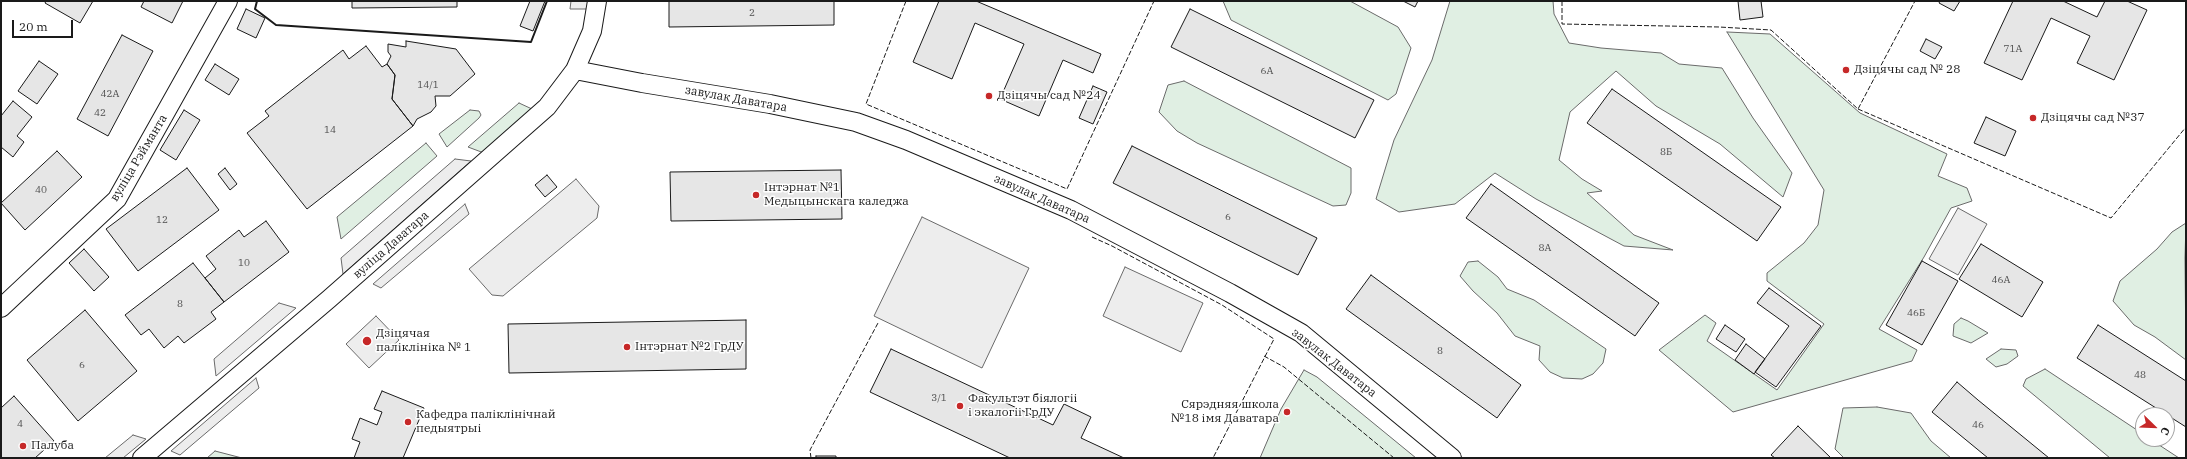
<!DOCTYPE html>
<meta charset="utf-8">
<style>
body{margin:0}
#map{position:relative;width:2187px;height:459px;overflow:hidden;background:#fff;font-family:"IBM Plex Serif",serif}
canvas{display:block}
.frame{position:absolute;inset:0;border:2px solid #1a1a1a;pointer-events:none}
.north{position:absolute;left:2135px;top:407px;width:40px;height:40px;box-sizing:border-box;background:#fff;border:1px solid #a3a3a3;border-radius:50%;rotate:113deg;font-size:11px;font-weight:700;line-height:16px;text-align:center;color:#1a1a1a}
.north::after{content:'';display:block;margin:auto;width:14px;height:18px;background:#c62828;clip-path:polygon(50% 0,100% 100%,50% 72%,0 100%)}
.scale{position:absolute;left:12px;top:20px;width:61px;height:18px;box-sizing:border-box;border:2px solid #1a1a1a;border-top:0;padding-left:5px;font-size:12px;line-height:14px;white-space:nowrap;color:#1a1a1a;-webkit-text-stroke:3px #fff;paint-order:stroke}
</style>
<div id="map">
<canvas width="2187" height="459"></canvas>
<div class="frame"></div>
<div class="north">С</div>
<div class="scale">20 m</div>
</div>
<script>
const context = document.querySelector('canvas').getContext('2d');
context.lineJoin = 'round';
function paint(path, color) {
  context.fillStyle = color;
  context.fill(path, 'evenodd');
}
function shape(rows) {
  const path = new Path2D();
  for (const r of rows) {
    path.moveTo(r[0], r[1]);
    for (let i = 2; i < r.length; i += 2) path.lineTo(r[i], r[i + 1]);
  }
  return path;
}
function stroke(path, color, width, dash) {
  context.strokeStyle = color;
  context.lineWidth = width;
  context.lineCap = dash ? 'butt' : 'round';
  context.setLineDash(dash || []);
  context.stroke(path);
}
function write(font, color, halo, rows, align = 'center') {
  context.font = font + ' "IBM Plex Serif",serif';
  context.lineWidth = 3;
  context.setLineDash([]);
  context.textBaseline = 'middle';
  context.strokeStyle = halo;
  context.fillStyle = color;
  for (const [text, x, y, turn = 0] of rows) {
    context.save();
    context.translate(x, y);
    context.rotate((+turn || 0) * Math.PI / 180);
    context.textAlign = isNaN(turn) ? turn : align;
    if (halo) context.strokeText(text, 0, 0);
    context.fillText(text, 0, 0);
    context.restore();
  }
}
const green = shape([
 [1223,1,1350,1,1398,27,1411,48,1396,94,1388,100,1231,20,1223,1],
 [1450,1,1553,1,1554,14,1569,43,1601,48,1661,53,1679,64,1722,68,1753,118,1792,173,1783,197,1720,144,1656,106,1616,71,1570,112,1559,160,1582,179,1602,191,1587,193,1634,235,1673,250,1624,246,1536,199,1495,173,1455,204,1399,212,1376,199,1394,140,1432,60,1450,1],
 [1727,32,1770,34,1860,113,1947,154,1938,176,1967,188,1972,201,1951,208,1924,257,1879,329,1917,350,1912,361,1733,412,1659,350,1705,315,1716,323,1707,341,1777,390,1824,324,1767,281,1767,273,1804,243,1818,225,1824,190,1727,32],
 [1184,81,1351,168,1351,193,1346,205,1333,206,1197,143,1177,131,1159,112,1168,85,1184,81],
 [519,103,532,109,484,153,468,147,519,103],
 [470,110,479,111,481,115,479,118,447,147,439,134,470,110],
 [426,143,437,156,341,239,337,217,426,143],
 [2186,223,2185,258,2186,360,2155,337,2134,325,2113,301,2120,281,2157,249,2172,232,2186,223],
 [1478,261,1498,277,1507,289,1534,300,1606,349,1603,363,1593,374,1582,379,1563,378,1550,372,1539,360,1540,346,1515,336,1497,313,1473,291,1460,276,1468,262,1478,261],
 [1961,318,1968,321,1988,333,1971,343,1953,336,1954,324,1961,318],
 [2001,349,2016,350,2018,356,2007,364,1996,367,1986,359,2001,349],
 [2045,369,2143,434,2143,439,2150,439,2179,458,2110,458,2023,386,2026,379,2045,369],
 [1304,370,1317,377,1416,458,1260,458,1281,409,1304,370],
 [1877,407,1911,413,1931,441,1951,458,1844,458,1835,449,1843,408,1877,407],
 [215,451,242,458,207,458,215,451]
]);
paint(green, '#e0efe3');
stroke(green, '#6a6a6a', 1);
const parking = shape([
 [571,1,588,1,587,9,570,9,571,1],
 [455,159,471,161,343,274,341,258,455,159],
 [576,179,599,206,597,218,503,296,492,295,469,269,576,179],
 [465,204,469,214,381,288,373,284,465,204],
 [1958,208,1987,224,1958,275,1929,259,1958,208],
 [922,217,1029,268,982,368,874,316,922,217],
 [1125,267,1203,303,1181,352,1103,316,1125,267],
 [279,303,296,308,216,376,214,359,279,303],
 [376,316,399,340,369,368,346,344,376,316],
 [256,378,259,388,180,455,171,451,256,378],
 [133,435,146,439,123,458,105,458,133,435]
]);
paint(parking, '#ededed');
stroke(parking, '#6a6a6a', 1);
const building = shape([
 [46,1,93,1,80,23,45,3,46,1],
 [144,1,183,1,172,23,141,7,144,1],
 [352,1,457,1,457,7,352,8,352,1],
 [530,1,545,1,533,31,520,26,530,1],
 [669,1,834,1,834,25,669,27,669,1],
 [939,1,976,1,1101,54,1093,73,1063,60,1039,116,1000,99,1024,44,975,23,952,79,913,62,939,1],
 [1403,1,1418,1,1415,7,1403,1],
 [1738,1,1761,1,1763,17,1740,20,1738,1],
 [1940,1,1960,1,1954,11,1939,3,1940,1],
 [2013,1,2063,1,2097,17,2105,1,2127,1,2147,10,2114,80,2077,63,2090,36,2051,18,2022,80,1984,63,2013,1],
 [246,9,265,18,256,38,237,29,246,9],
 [1190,9,1374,100,1355,138,1171,47,1190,9],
 [122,35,153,51,108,136,77,119,122,35],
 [1926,39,1942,47,1935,59,1920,51,1926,39],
 [406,41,456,49,475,74,450,96,435,96,436,106,431,112,417,119,413,126,392,99,395,75,387,64,391,56,388,52,388,44,406,47,406,41],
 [366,46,382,67,387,64,395,75,392,99,413,126,307,209,247,133,269,116,265,111,343,50,349,59,366,46],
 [39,61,58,74,37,104,18,91,39,61],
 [215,64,239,79,229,95,205,80,215,64],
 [1093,86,1107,92,1093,124,1079,118,1093,86],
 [1612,89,1781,207,1757,241,1587,123,1612,89],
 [13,101,32,117,17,136,24,142,13,157,1,147,1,116,13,101],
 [184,110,200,120,176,160,160,150,184,110],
 [1986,117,2016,131,2005,156,1974,143,1986,117],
 [1132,146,1317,238,1298,275,1113,183,1132,146],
 [57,151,82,177,25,230,1,203,57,151],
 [187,168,219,210,138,271,106,229,187,168],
 [225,168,237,184,230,190,218,174,225,168],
 [841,170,842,219,671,221,670,172,841,170],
 [547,175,557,187,545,197,535,185,547,175],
 [1491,184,1659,303,1635,336,1466,218,1491,184],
 [266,221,289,252,224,302,205,278,216,269,206,256,239,230,244,237,266,221],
 [1981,244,2043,282,2022,317,1959,279,1981,244],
 [84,249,109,277,94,291,69,263,84,249],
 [1922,261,1958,281,1922,345,1886,325,1922,261],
 [193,263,224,302,211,312,216,319,184,343,178,336,164,348,149,329,141,335,125,315,193,263],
 [1371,275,1521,385,1497,418,1346,309,1371,275],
 [1769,288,1821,326,1776,387,1755,372,1789,326,1757,303,1769,288],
 [85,310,137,371,78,421,27,360,85,310],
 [746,320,746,369,509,373,508,324,746,320],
 [1725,325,1745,339,1736,352,1716,339,1725,325],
 [2098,325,2186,381,2186,427,2077,358,2098,325],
 [1746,344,1765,359,1754,374,1735,360,1746,344],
 [891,349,1053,425,1064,404,1091,417,1081,438,1124,458,1010,458,870,392,891,349],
 [1957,382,1978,400,2049,458,1988,458,1932,412,1957,382],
 [382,391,424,408,403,458,354,458,360,442,352,439,360,418,377,425,382,412,374,409,382,391],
 [14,396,54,441,35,458,1,458,1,408,14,396],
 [1798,426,1831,458,1775,458,1771,455,1798,426],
 [816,456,836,456,836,458,816,458,816,456]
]);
paint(building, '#e6e6e6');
stroke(building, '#1a1a1a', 1);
const street = shape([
 [575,70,642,83,770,104,856,122,906,140,1071,210,1230,293,1301,333,1452,458],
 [1,308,117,199,228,1],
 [142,458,329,299,547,107,575,70,592,31,597,1]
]);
stroke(street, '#1a1a1a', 20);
stroke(street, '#fff', 18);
stroke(shape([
 [906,1,866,104,1067,189,1154,1],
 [1562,1,1562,24,1719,27,1771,30,1858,109,1915,1],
 [1858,109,2111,218,2186,127],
 [1092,237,1112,246,1222,305,1274,339,1213,458],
 [1264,356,1284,367,1394,458],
 [811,458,810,450,878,323]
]), '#1a1a1a', 1, [5, 2]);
stroke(shape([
 [257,1,255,9,276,25,531,42,547,1]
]), '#1a1a1a', 2);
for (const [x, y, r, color] of [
 [1846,70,4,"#c62828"],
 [989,96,4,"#c62828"],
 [2033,118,4,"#c62828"],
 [756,195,4,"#c62828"],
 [367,341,5,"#c62828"],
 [627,347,4,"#c62828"],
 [960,406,4,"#c62828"],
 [1287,412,4,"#c62828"],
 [408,422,4,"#c62828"],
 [23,446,4,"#c62828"]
]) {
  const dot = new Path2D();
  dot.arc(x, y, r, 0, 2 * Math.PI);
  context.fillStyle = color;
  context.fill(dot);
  stroke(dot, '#fff', 1.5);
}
write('10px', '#4d4d4d', null, [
 ["2",752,13],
 ["71А",2013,49],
 ["6А",1267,71],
 ["14/1",428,85],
 ["42А",110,94],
 ["42",100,113],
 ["14",330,130],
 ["8Б",1666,152],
 ["40",41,190],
 ["6",1228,217],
 ["12",162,220],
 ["8А",1545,248],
 ["10",244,263],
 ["46А",2001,280],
 ["8",180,304],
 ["46Б",1916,313],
 ["8",1440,351],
 ["6",82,365],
 ["48",2140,375],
 ["3/1",939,398],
 ["4",20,424],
 ["46",1978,425]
]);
write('12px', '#1a1a1a', '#fff', [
 ["Дзіцячы сад № 28",1854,70],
 ["Дзіцячы сад №24",997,96],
 ["Дзіцячы сад №37",2041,118],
 ["Інтэрнат №1",764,188],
 ["Медыцынскага каледжа",764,202],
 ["Дзіцячая",376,334],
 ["паліклініка № 1",376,348],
 ["Інтэрнат №2 ГрДУ",635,347],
 ["Факультэт біялогіі",968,399],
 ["і экалогіі ГрДУ",968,413],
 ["Сярэдняя школа",1279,405,"right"],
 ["№18 імя Даватара",1279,419,"right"],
 ["Кафедра паліклінічнай",416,415],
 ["педыятрыі",416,429],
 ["Палуба",31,446]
], 'left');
write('12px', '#1a1a1a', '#fff', [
 ["завулак Даватара",736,99,10],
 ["вуліца Рэйманта",139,158,-59],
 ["завулак Даватара",1042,199,24],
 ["вуліца Даватара",391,245,-41],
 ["завулак Даватара",1334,363,38]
]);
</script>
